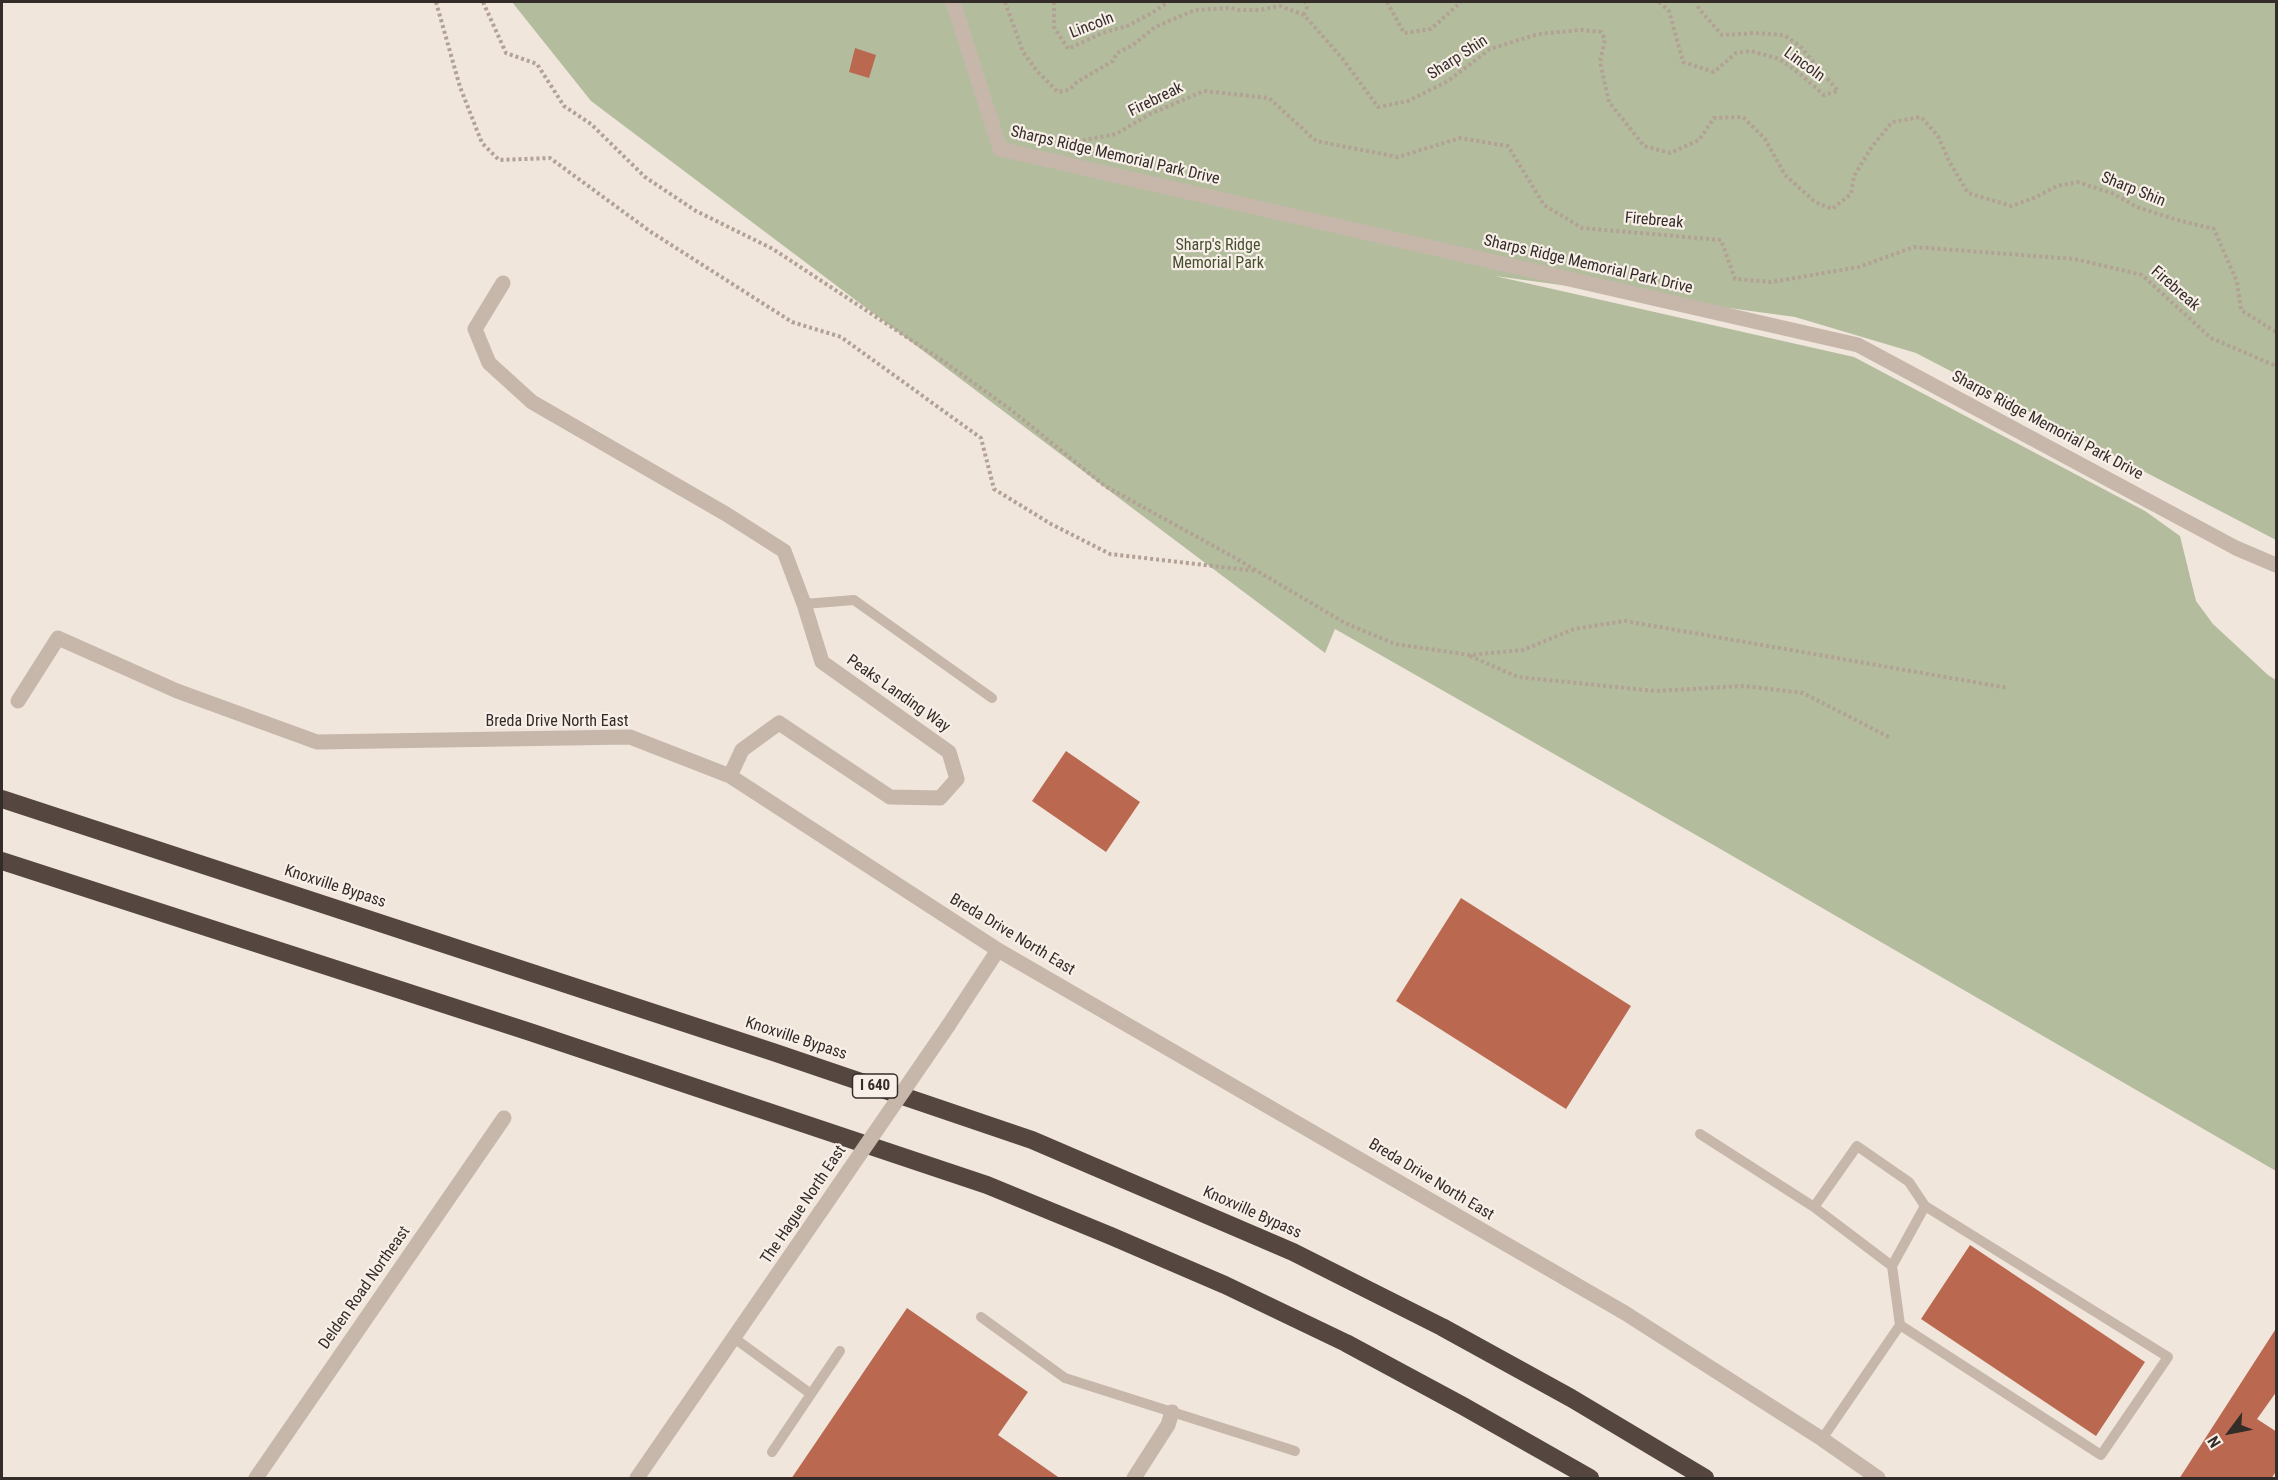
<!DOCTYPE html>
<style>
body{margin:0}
#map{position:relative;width:2278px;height:1480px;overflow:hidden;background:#f0e6dc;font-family:"Roboto Condensed",sans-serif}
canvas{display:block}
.frame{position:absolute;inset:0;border:3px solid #342c29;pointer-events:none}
.north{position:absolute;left:2200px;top:1402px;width:60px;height:60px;-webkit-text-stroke:4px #f8f0e8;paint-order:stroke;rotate:238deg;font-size:16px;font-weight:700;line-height:24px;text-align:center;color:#342c29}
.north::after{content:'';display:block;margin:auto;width:21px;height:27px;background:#342c29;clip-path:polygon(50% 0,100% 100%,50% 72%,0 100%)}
</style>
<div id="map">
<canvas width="2278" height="1480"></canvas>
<div class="frame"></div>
<div class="north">N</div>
</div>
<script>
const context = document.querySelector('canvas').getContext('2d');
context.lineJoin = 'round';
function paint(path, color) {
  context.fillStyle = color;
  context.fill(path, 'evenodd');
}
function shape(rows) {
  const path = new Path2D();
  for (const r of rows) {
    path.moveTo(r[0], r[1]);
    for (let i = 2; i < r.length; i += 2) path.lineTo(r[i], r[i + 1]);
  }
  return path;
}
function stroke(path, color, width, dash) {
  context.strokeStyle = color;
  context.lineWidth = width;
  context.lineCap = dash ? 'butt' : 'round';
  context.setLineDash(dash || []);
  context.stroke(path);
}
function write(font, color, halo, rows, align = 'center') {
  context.font = font + ' "Roboto Condensed",sans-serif';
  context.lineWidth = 4.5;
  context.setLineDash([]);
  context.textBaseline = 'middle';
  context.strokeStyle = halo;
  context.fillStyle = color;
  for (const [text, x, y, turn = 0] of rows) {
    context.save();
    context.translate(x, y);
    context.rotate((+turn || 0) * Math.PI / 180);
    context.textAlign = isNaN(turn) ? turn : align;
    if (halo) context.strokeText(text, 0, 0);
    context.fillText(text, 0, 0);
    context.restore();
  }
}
paint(shape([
 [512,2,2276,2,2276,540,1916,353,1795,317,1495,276,1854,357,2145,511,2180,536,2196,601,2213,624,2268,675,2276,680,2276,1171,1717,847,1335,629,1325,653,591,101]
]), '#b3bd9e');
paint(shape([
 [855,48,876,55,869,78,849,72],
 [1066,751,1140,802,1106,852,1032,801],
 [1461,898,1631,1006,1566,1109,1396,1001],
 [1970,1245,2145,1362,2096,1436,1921,1319],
 [907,1308,1028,1392,998,1435,1061,1479,791,1479],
 [2277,1327,2277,1391,2257,1419,2277,1432,2277,1470,2271,1479,2179,1479]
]), '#ba6950');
stroke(shape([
 [436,2,460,87,482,143,499,160,550,158,651,232,792,322,841,337,981,438,994,489,1051,524,1110,554,1256,571],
 [483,2,506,53,537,64,564,106,591,124,645,177,696,211,773,249,943,361,1010,409,1105,486,1237,559,1345,623,1395,644,1470,655,1523,650,1574,629,1625,621,2008,688],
 [1005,2,1023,52,1037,71,1058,92,1069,90,1077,82,1113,61,1117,53,1133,45,1155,27,1195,10,1230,8,1239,10,1259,10,1280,6,1304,15,1342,58,1378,107,1408,101,1448,81,1490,49,1538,34,1581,30,1601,32,1605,39,1600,62,1609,102,1644,146,1670,153,1699,140,1714,118,1743,117,1765,139,1785,175,1815,202,1832,209,1851,194,1854,176,1871,148,1892,122,1921,117,1938,136,1949,161,1968,193,2011,206,2034,198,2057,186,2077,182,2112,193,2137,207,2177,220,2214,229,2237,282,2241,310,2276,332],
 [1054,2,1054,27,1068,49,1102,33,1127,26,1152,13,1168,2],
 [1387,2,1404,33,1431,29,1461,2],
 [1659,2,1669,11,1683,62,1714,72,1736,53,1751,51,1779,59,1799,73,1824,95,1838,91,1800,46,1784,35,1754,33,1722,35,1699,9,1697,2],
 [1304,15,1307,7,1305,2],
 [1061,146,1068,140,1085,140,1116,134,1150,114,1204,91,1269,98,1316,141,1398,157,1460,138,1508,146,1544,205,1582,228,1721,240,1735,279,1771,282,1859,267,1914,247,2075,259,2142,275,2211,338,2276,366],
 [1470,656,1518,677,1655,691,1744,686,1803,693,1889,737]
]), '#b2a194', 4, [3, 3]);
stroke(shape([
 [804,604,854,600,992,698],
 [1700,1134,1814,1207,1892,1266],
 [1814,1207,1857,1146,1909,1182,1925,1206],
 [981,1317,1065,1378,1295,1451],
 [734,1338,811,1394],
 [1822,1439,1900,1325,2101,1455,2168,1357,1925,1206,1892,1266,1900,1325],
 [772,1452,840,1351]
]), '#c6b7aa', 10);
stroke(shape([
 [953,2,1000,149,1858,345,2236,548,2276,565],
 [503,283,475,329,489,363,532,402,726,514,784,551,804,604,822,662,949,752,957,779,940,798,890,797,779,723,742,750,730,776],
 [18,701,58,638,177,691,317,742,630,737,730,776,998,950,1625,1313,1822,1439,1878,1478],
 [948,1026,998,950],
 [256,1478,504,1118],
 [637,1478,821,1211],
 [1134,1478,1168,1425,1172,1412]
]), '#c6b7aa', 15);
stroke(shape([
 [2,799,773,1052,1032,1140,1293,1252,1442,1327,1571,1398,1705,1478],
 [2,861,530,1032,987,1185,1111,1236,1225,1285,1346,1343,1463,1406,1590,1478]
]), '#554740', 18);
stroke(shape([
 [821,1211,948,1026]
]), '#c6b7aa', 15);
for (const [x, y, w] of [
 [875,1086,45]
]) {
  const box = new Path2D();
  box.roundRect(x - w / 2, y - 12, w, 24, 4.5);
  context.fillStyle = '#f8f0e8';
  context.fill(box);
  stroke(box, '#342c29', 1.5);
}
write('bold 15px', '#342c29', null, [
 ["I 640",875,1086]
]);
write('16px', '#342c29', '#f8f0e8', [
 ["Lincoln",1092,26,-21],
 ["Sharp Shin",1458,58,-33],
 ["Lincoln",1804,65,36],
 ["Firebreak",1156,100,-26],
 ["Sharps Ridge Memorial Park Drive",1115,156,13],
 ["Sharp Shin",2133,190,22],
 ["Firebreak",1654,221,5],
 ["Sharps Ridge Memorial Park Drive",1588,265,13],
 ["Firebreak",2175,289,41],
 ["Sharps Ridge Memorial Park Drive",2047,426,28],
 ["Peaks Landing Way",898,694,35],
 ["Breda Drive North East",557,722],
 ["Knoxville Bypass",335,887,18],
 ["Breda Drive North East",1012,935,31],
 ["Knoxville Bypass",796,1039,18],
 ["Breda Drive North East",1431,1180,31],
 ["The Hague North East",804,1205,-56],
 ["Knoxville Bypass",1252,1213,24],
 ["Delden Road Northeast",365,1288,-55]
]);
write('16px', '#44502f', '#f8f0e8', [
 ["Sharp's Ridge",1218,246],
 ["Memorial Park",1218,264]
]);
</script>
